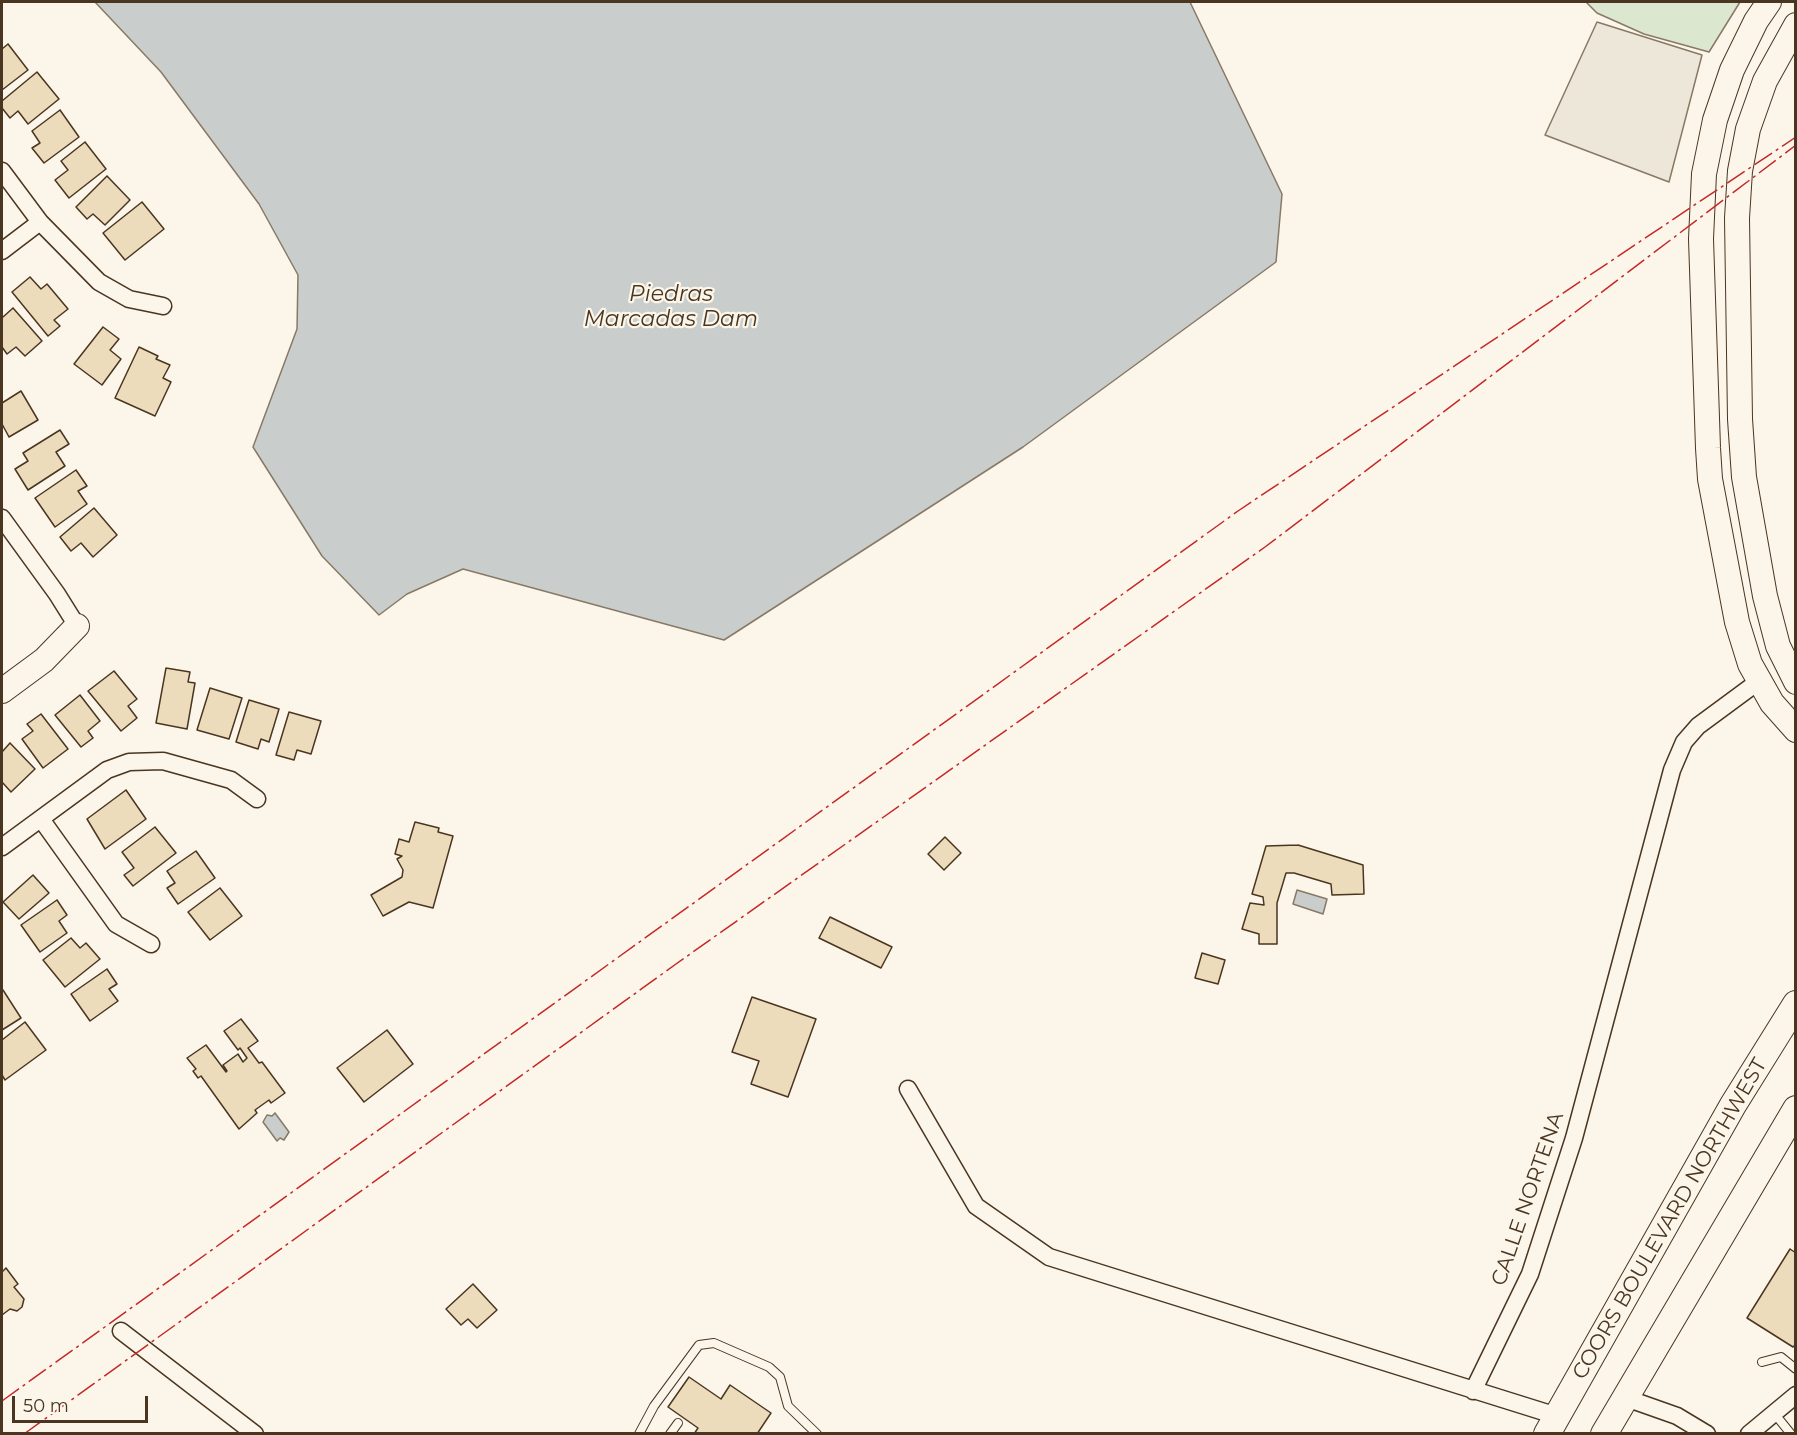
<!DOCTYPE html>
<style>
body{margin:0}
#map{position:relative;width:1797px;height:1435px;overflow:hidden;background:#fbf6e9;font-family:Montserrat,sans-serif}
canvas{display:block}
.frame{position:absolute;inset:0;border:3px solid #4a3520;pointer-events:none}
.scale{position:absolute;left:12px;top:1396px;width:136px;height:27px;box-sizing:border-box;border:3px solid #4a3520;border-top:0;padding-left:8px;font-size:18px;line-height:21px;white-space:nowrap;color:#4a3520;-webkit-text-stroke:4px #fbf6e9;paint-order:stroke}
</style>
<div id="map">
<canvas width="1797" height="1435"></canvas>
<div class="frame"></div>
<div class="scale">50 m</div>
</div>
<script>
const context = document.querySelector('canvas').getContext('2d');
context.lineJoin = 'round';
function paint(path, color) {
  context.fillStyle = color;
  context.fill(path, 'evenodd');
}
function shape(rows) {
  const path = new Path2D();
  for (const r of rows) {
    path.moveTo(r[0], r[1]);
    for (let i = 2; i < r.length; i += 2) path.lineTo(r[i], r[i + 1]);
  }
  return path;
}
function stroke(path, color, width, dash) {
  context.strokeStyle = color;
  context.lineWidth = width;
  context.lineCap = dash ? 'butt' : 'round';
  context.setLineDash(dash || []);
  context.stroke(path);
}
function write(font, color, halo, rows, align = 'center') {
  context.font = font + ' Montserrat,sans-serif';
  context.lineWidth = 4.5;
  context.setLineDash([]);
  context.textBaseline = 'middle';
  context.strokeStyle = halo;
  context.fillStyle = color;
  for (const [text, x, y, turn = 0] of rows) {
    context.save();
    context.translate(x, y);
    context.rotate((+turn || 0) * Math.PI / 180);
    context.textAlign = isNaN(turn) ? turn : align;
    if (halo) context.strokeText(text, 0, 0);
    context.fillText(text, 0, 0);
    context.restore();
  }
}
const green = shape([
 [1586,2,1740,2,1709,52,1644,34,1597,13,1586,2]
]);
paint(green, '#dce7d0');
stroke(green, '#887966', 1.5);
const parking = shape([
 [1597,22,1702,55,1669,182,1545,135,1597,22]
]);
paint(parking, '#ede7d9');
stroke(parking, '#887966', 1.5);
const water = shape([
 [95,2,1190,2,1282,194,1276,262,1023,447,724,640,463,569,407,594,379,615,322,556,253,447,297,329,298,275,259,204,161,72,95,2],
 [1297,890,1327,899,1323,914,1293,904,1297,890],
 [275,1113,289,1132,284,1140,280,1138,277,1141,263,1122,267,1115,272,1116,275,1113]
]);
paint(water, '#c9cecd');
stroke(water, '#887966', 1.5);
const building = shape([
 [8,44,28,70,2,90,2,49,8,44],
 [37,72,59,99,28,124,18,111,10,118,2,108,2,101,37,72],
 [60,110,79,137,44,163,32,148,40,143,32,131,60,110],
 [85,142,106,169,69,198,55,180,68,170,61,161,85,142],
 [107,176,130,200,105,225,93,214,87,219,76,207,107,176],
 [142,202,164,229,125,260,103,233,142,202],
 [30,277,41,289,47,284,68,309,54,320,60,326,48,336,12,292,30,277],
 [13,308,42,341,25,356,16,347,7,354,2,347,2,315,3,317,13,308],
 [103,327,119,339,110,350,121,359,102,385,74,364,103,327],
 [139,347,158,356,156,359,170,365,163,378,171,382,155,416,115,398,139,347],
 [21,391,38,420,9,437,2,424,2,403,21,391],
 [60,430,69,444,56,452,65,466,28,490,15,469,28,461,23,453,60,430],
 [76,470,87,486,78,491,87,504,55,527,35,498,76,470],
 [94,508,117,535,93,557,81,543,71,551,60,537,94,508],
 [166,668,190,672,188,682,195,683,187,729,156,723,166,668],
 [114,671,137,699,128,706,137,718,121,731,88,691,114,671],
 [210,688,242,698,229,739,197,730,210,688],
 [80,695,100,721,88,731,93,738,81,747,55,715,80,695],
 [249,700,279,709,269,742,261,739,258,749,236,742,249,700],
 [289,712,321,721,311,754,297,750,294,760,276,755,289,712],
 [41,714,68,749,43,768,22,739,33,731,27,724,41,714],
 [10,743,35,769,11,792,2,782,2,752,10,743],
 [126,790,146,819,105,849,87,819,126,790],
 [415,822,439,828,438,832,453,836,433,908,409,902,383,916,371,895,402,877,403,870,397,859,402,856,395,854,399,839,409,842,415,822],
 [155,827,176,853,133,886,124,875,134,868,122,852,155,827],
 [945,837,961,853,944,870,928,854,945,837],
 [1298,845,1363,865,1364,894,1332,895,1331,884,1294,873,1286,873,1277,903,1277,944,1259,944,1259,934,1242,929,1250,903,1264,905,1263,897,1252,894,1266,846,1298,845],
 [196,851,215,878,178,904,167,888,175,883,167,871,196,851],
 [33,875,49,893,19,919,3,902,33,875],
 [220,888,242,916,210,940,188,912,220,888],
 [57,900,67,915,59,921,67,933,40,952,21,925,57,900],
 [830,917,892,947,881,968,819,938,830,917],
 [71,938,80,948,86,943,100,959,65,987,43,960,71,938],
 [1202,953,1225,960,1218,984,1195,978,1202,953],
 [107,969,117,984,109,989,118,1001,90,1021,71,994,107,969],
 [3,990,21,1018,2,1030,2,991,3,990],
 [752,997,816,1019,788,1097,751,1084,759,1061,732,1052,752,997],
 [241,1019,258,1041,248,1048,259,1063,262,1062,285,1093,271,1103,269,1100,255,1110,257,1113,239,1129,201,1076,198,1078,193,1071,196,1069,187,1058,206,1045,226,1072,227,1071,223,1065,238,1054,243,1062,247,1058,240,1048,238,1050,224,1031,241,1019],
 [25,1022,46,1050,5,1080,2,1075,2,1040,25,1022],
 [387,1030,413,1064,364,1102,337,1068,387,1030],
 [1790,1249,1796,1253,1796,1344,1793,1347,1747,1318,1790,1249],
 [6,1268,18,1284,14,1287,24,1299,22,1307,17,1311,10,1309,2,1315,2,1272,6,1268],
 [473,1284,497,1310,477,1328,468,1319,461,1325,446,1309,473,1284],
 [689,1377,721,1399,730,1385,771,1413,757,1434,694,1434,698,1428,668,1407,689,1377]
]);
paint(building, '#ecdcbc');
stroke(building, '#4a3520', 1.5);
const lane = shape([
 [1762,1362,1781,1357,1796,1369],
 [1774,1413,1791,1434],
 [639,1434,654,1406,699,1345,714,1343,769,1367,780,1377,788,1406,817,1434],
 [670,1434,678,1423]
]);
const street = shape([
 [2,171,40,222,99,282,129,299,163,306],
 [2,251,40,222],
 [2,518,57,594,77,626],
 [41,819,116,924,151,944],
 [2,847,107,770,129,762,163,761,231,780,257,799],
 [908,1089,976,1206,1049,1257,1557,1416],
 [121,1331,255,1434],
 [1473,1391,1530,1274,1574,1138,1672,770,1684,742,1698,726,1759,681],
 [1626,1398,1677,1416,1707,1434],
 [1749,1434,1796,1395]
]);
const secondary = shape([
 [1769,2,1756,21,1732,70,1715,120,1704,174,1701,239,1708,448,1710,479,1737,622,1750,664,1772,703,1796,730],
 [1796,25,1765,81,1748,129,1740,171,1737,218,1740,419,1744,477,1765,596,1778,646,1796,682],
 [2,691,44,660,77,626]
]);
const primary = shape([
 [1547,1434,1733,1105,1796,1004],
 [1604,1434,1796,1109]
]);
stroke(lane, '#4a3520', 10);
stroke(street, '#4a3520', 19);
stroke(secondary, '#4a3520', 26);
stroke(primary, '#4a3520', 28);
stroke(lane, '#fbf6e9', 8);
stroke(street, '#fbf6e9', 16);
stroke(secondary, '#fbf6e9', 24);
stroke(primary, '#fbf6e9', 26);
stroke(shape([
 [2,1401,1238,511,1796,137],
 [24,1434,676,964,1265,547,1796,145]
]), '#c62828', 1.5, [21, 4.5, 3, 4.5]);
write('21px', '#4a3520', '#fbf6e9', [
 ["CALLE NORTENA",1528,1199,-71],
 ["COORS BOULEVARD NORTHWEST",1670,1219,-60]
]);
write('italic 22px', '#4a3520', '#fbf6e9', [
 ["Piedras",671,295],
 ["Marcadas Dam",671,320]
]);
</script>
